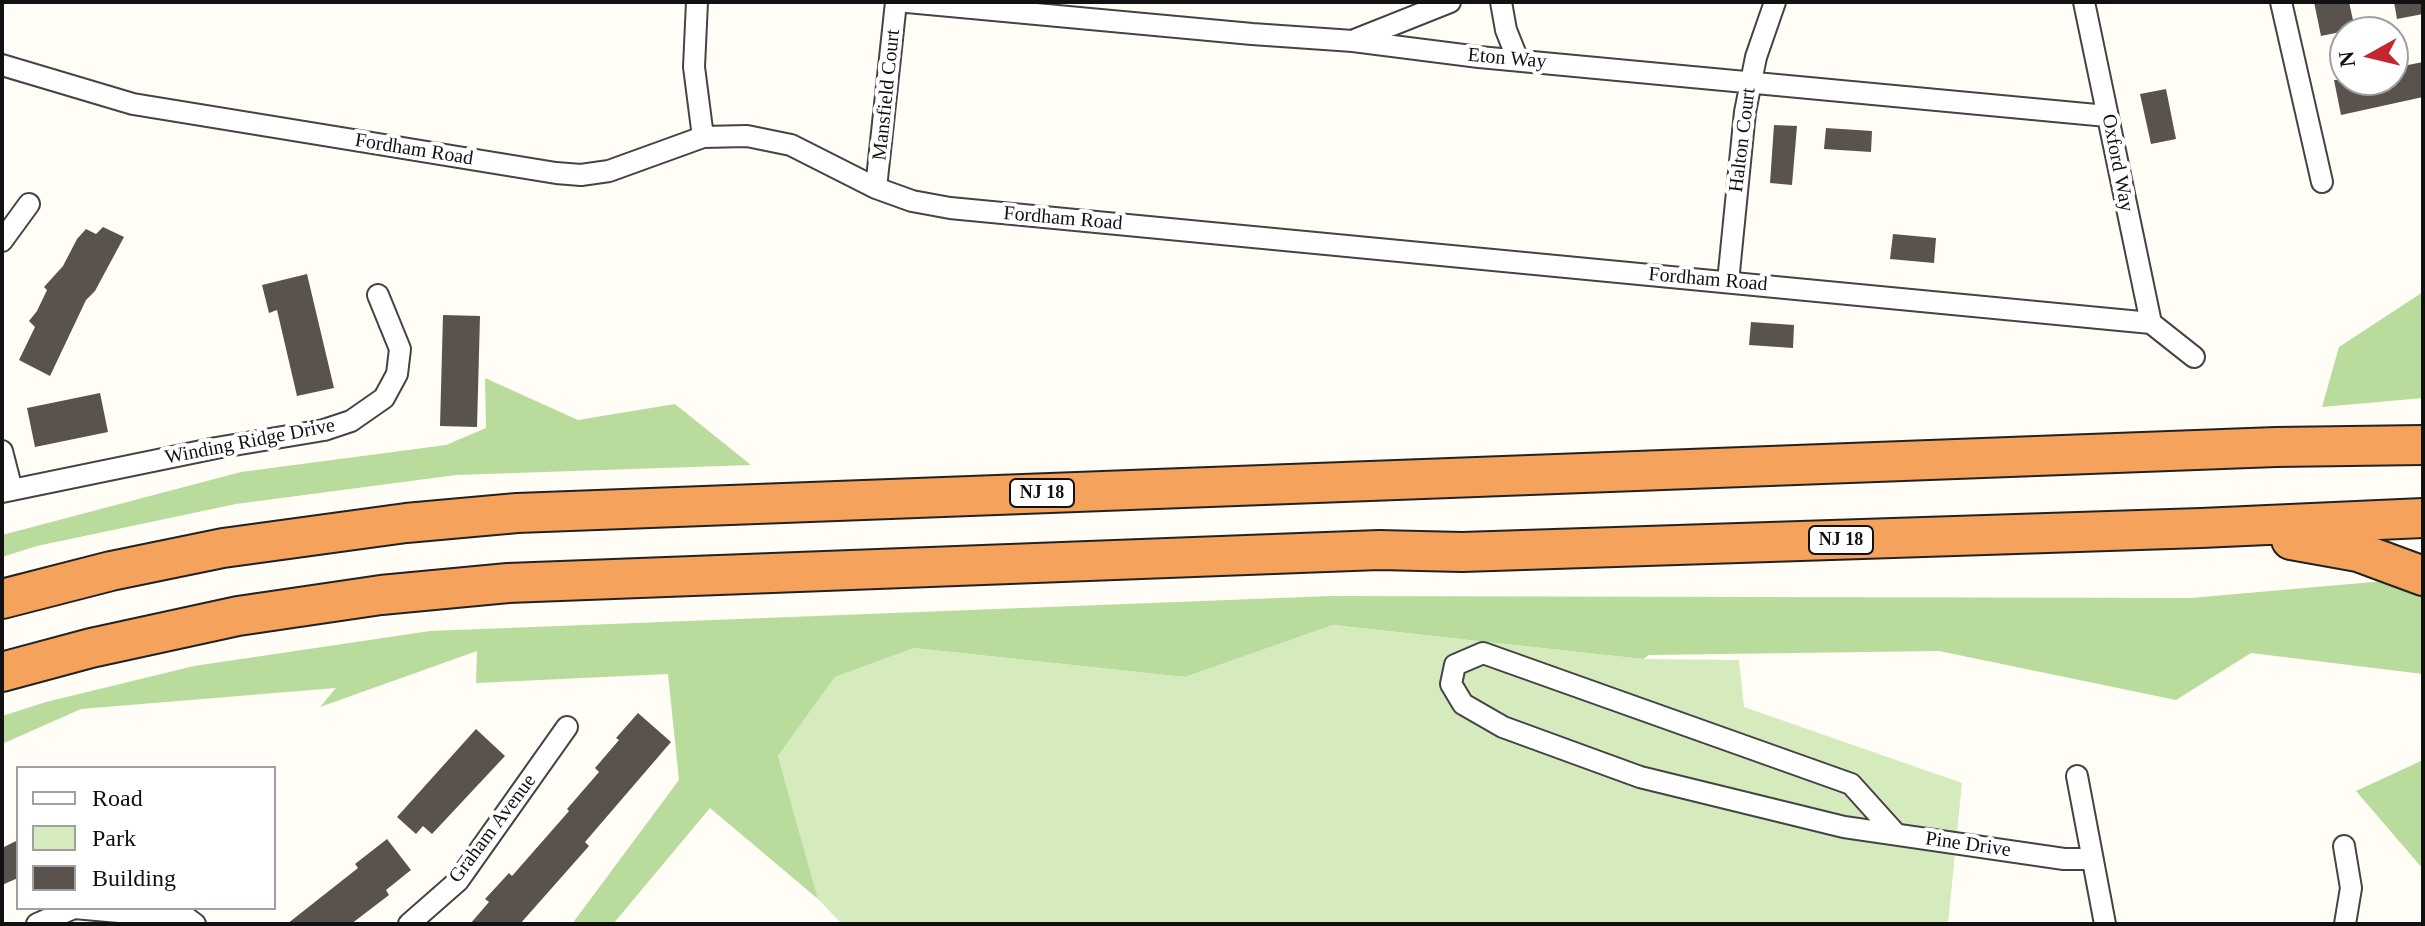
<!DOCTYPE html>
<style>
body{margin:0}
#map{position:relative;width:2425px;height:926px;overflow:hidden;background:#fffdf5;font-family:Georgia,serif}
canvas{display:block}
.frame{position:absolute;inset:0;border:4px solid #111;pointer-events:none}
.legend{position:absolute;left:16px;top:766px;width:260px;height:144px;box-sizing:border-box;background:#fff;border:2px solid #a0a0a0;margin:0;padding:10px 14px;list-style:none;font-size:24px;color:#111}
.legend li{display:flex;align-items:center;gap:16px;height:40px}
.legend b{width:40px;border:2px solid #a0a0a0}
.north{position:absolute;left:2329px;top:16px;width:80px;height:80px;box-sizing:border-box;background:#fff;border:2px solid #a0a0a0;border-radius:50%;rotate:262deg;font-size:22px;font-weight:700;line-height:32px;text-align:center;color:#111}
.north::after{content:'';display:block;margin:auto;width:28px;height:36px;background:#c4262e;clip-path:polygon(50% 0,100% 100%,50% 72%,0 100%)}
</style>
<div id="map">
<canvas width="2425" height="926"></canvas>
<div class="frame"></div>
<ul class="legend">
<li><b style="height:10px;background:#fff"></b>Road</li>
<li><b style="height:22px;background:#d5ebbd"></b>Park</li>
<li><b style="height:22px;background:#5a524d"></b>Building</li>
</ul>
<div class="north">N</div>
</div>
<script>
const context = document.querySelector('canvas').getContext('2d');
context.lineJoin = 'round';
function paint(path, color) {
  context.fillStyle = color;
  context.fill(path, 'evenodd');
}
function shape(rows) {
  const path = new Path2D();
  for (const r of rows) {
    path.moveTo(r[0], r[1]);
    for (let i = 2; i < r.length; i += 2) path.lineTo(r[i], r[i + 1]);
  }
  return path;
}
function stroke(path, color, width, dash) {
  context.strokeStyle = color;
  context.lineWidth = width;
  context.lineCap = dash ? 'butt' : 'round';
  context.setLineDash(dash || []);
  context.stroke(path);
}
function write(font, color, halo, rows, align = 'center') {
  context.font = font + ' Georgia,serif';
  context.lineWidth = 8;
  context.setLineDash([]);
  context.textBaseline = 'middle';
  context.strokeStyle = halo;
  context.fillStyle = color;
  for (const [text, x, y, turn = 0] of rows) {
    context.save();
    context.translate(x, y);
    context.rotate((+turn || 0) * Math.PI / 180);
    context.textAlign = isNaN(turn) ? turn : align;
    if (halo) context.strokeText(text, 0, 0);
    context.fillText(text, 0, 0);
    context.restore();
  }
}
paint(shape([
 [1333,625,1643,659,1739,660,1744,707,1962,783,1948,924,842,924,818,899,778,756,835,677,914,648,1185,677]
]), '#d5ebbd');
paint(shape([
 [2423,292,2423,398,2322,407,2339,347],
 [485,378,578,420,675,404,751,465,456,475,236,504,37,546,2,557,2,535,241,472,446,445,486,428],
 [2407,579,2423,594,2423,674,2251,653,2176,700,1939,651,1649,655,1643,659,1333,625,1185,677,914,648,835,677,778,756,818,899,710,808,613,924,572,924,679,780,668,674,476,683,477,651,320,707,336,688,81,709,2,744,2,716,46,702,194,666,430,631,1331,596,2191,598],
 [2423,760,2423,869,2356,791]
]), '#b9dc9c');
paint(shape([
 [2314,2,2349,2,2355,29,2321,36],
 [2394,2,2423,2,2423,14,2397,19],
 [2423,62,2423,97,2341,115,2334,80,2393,80,2393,68],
 [2166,89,2176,139,2151,144,2140,94],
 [1774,125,1797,126,1792,185,1770,183],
 [1826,128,1872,131,1871,152,1824,149],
 [103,227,124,237,95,291,86,300,50,376,19,360,35,327,29,321,37,311,47,290,44,287,63,266,77,239,86,229,96,234],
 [1893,234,1936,238,1934,263,1890,259],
 [307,274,334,388,297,396,277,310,269,313,262,285],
 [443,315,480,316,477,427,440,426],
 [1751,322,1794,325,1793,348,1749,345],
 [100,393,108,432,35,447,27,408],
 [638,713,671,742,585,842,589,846,520,924,470,924,489,902,485,899,509,873,512,876,569,811,567,809,599,772,595,768,619,740,616,738],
 [476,729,505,756,432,834,423,826,416,834,397,817],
 [387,839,411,870,386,890,389,895,351,924,287,924,358,868,355,864],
 [18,840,18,878,2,885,2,848]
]), '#5a524d');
const minor = shape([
 [697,2,694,67,703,137],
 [907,2,1252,34,1353,41,1479,57,2107,116],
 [1501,2,1506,30,1518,60],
 [2084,2,2151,323],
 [2281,2,2322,182],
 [1357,39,1450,2],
 [2,65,133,104,556,173,581,175,609,171,703,137,747,136,791,145,876,188,912,201,950,208,2151,323],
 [876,188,896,2],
 [2,241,29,204],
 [1728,282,1745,112,1756,57,1775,2],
 [2151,323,2194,357],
 [2,451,12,490],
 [2,492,216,448,324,430,351,421,384,398,397,374,400,349,378,295],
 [2077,776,2105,924],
 [1896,834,1851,784,1483,653,1455,665,1451,684,1463,704,1503,727,1640,777,1844,827,2064,859,2092,859],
 [2344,846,2351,888,2345,924],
 [74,908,187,918,195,924],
 [37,924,74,908],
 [409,924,458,881,567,727]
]);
const motorway = shape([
 [2291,540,2358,552,2423,576],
 [2,599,111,571,223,548,406,523,517,513,2276,447,2423,445],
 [2,672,91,648,238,616,381,595,508,583,1379,550,1462,552,2201,528,2423,518]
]);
stroke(minor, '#444', 24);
stroke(motorway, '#222', 42);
stroke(minor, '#fff', 20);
stroke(motorway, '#f5a25d', 38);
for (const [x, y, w] of [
 [1042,493,64],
 [1841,540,64]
]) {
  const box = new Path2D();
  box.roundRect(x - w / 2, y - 14, w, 28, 6);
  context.fillStyle = '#fff';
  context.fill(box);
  stroke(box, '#111', 2);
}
write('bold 18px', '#111', null, [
 ["NJ 18",1042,493],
 ["NJ 18",1841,540]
]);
write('20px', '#111', '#fff', [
 ["Eton Way",1507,59,5],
 ["Mansfield Court",887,95,-84],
 ["Halton Court",1743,140,-83],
 ["Fordham Road",414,150,9],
 ["Oxford Way",2117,163,79],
 ["Fordham Road",1063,219,5],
 ["Fordham Road",1708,280,5],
 ["Winding Ridge Drive",250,442,-11],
 ["Graham Avenue",493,829,-53],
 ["Pine Drive",1968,845,8]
]);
</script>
